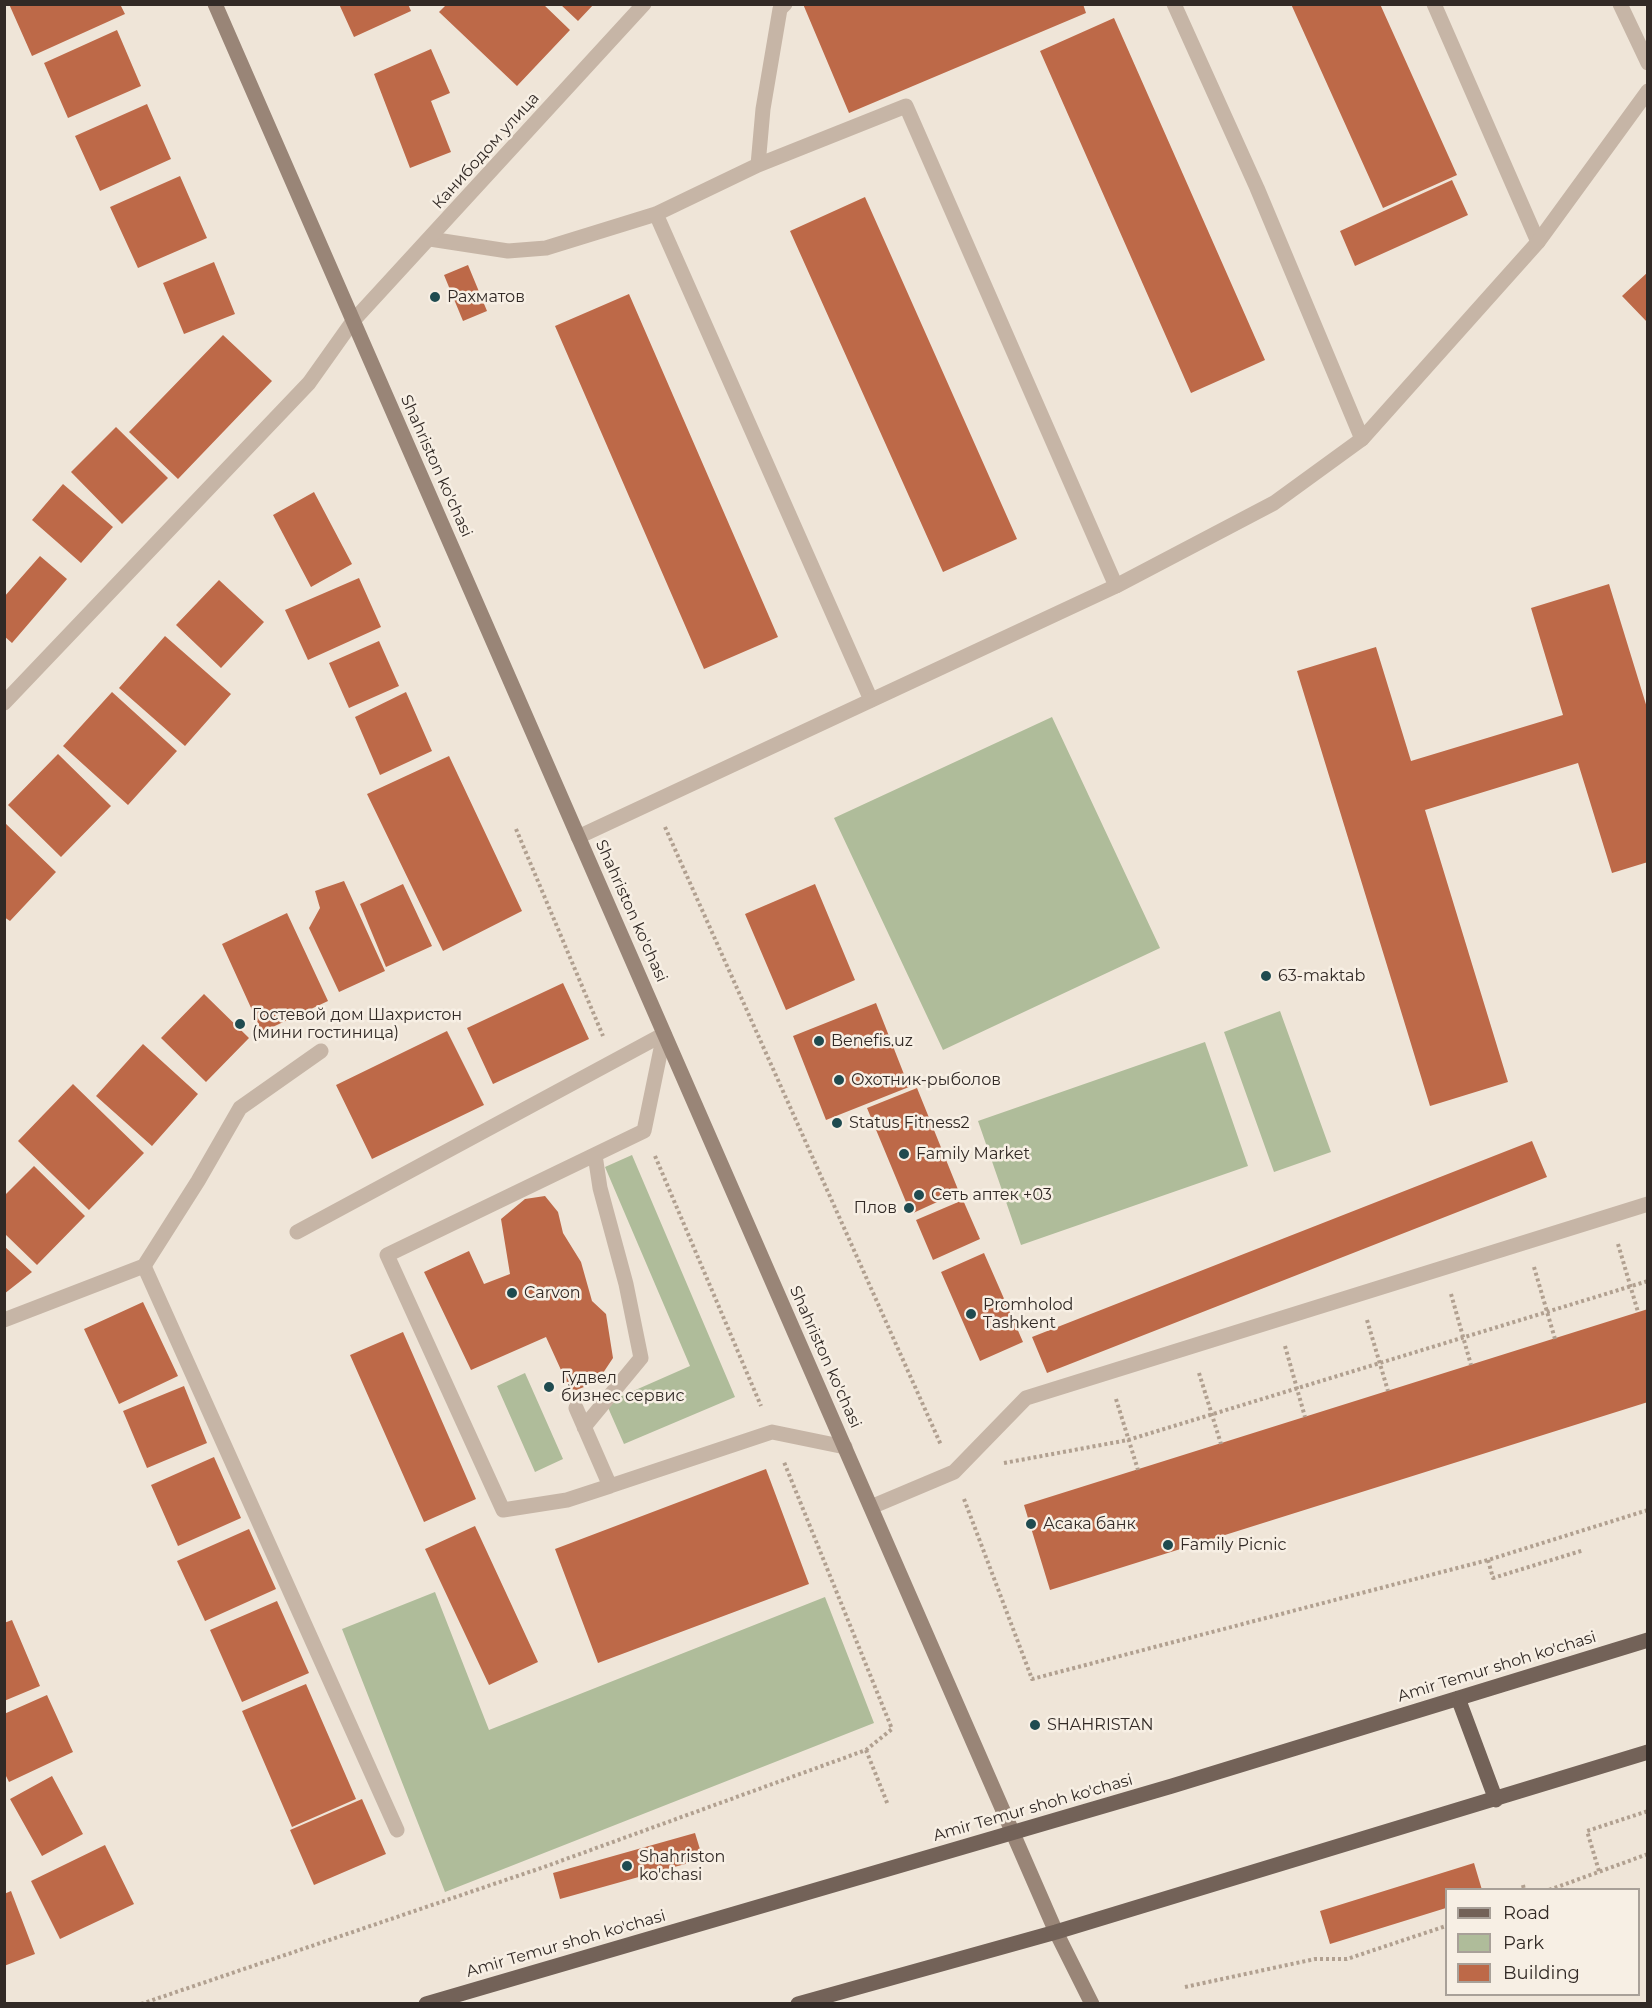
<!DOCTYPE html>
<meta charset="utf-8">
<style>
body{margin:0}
#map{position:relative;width:1652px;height:2008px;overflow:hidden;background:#efe5d8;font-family:Montserrat,sans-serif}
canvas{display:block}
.frame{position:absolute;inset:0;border:6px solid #322a26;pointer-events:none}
.legend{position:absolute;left:1445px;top:1888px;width:195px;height:108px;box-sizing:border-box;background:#f7efe4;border:2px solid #a8a098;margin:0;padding:8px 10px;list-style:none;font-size:18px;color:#322a26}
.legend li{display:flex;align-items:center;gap:12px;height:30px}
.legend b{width:30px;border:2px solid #a8a098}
</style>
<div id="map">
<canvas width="1652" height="2008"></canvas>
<div class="frame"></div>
<ul class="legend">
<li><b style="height:8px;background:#736258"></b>Road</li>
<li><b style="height:16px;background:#afbc9a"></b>Park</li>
<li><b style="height:16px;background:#bd6948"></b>Building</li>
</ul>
</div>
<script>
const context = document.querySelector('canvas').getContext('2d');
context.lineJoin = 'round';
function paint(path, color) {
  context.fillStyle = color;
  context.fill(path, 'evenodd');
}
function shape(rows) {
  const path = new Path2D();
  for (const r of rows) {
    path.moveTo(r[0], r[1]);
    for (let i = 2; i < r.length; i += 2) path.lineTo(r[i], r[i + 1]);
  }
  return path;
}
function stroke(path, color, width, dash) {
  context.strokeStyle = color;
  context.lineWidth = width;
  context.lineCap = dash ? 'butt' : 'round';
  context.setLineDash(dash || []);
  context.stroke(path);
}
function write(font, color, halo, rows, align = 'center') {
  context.font = font + ' Montserrat,sans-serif';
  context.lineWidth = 5;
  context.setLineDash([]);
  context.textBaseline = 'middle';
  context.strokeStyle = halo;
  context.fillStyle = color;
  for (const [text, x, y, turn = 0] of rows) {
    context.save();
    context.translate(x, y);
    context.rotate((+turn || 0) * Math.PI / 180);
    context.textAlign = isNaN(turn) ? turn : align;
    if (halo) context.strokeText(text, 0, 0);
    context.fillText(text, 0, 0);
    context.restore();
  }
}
paint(shape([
 [1052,717,1160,948,943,1050,834,818],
 [1280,1011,1331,1152,1274,1172,1224,1032],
 [1205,1042,1248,1166,1021,1245,978,1121],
 [632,1155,735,1397,624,1444,606,1403,690,1366,605,1167],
 [525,1373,563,1459,535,1472,497,1386],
 [435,1592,489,1730,825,1597,874,1723,445,1892,342,1629]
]), '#afbc9a');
paint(shape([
 [9,4,120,4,125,14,32,56],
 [339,4,408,4,411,11,354,37],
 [447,4,543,4,570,30,517,86,439,12],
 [560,4,594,4,578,21],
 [803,4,1083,4,1086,13,849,113],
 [1291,4,1380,4,1457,175,1383,208],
 [1114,18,1265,360,1191,393,1040,51],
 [117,30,141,86,68,118,44,63],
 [431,49,450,93,431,101,451,152,410,168,374,74],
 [147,104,171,159,100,191,75,136],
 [180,176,207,238,138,268,110,207],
 [1452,180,1468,215,1355,266,1340,231],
 [865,197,1017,539,943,572,790,231],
 [214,262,235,314,184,334,163,283],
 [468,265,487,311,463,321,444,275],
 [1648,272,1648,323,1622,296],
 [629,294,778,637,704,669,555,326],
 [223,335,272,381,178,479,129,432],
 [116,427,168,478,122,524,71,472],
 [63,484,113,527,81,563,32,520],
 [314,492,352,564,311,587,273,515],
 [40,556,67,579,12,643,4,636,4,597],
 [359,578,381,627,308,660,285,610],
 [219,580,264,622,221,668,176,625],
 [1609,584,1648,711,1648,862,1612,873,1578,763,1425,810,1508,1082,1430,1106,1297,671,1376,647,1411,761,1563,715,1531,608],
 [165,636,231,694,185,746,119,688],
 [379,641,399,686,349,708,329,663],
 [112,692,177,751,128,805,63,746],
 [406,692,432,751,380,775,355,717],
 [58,754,111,806,61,857,8,805],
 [449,756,522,911,443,951,367,794],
 [4,822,56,872,10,921,4,917],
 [344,881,385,971,339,992,309,928,320,908,315,891],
 [403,884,432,946,386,967,360,904],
 [815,884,855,980,786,1010,745,914],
 [287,913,328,1001,262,1032,222,944],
 [563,983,589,1039,493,1084,467,1028],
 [204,994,249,1038,206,1082,161,1038],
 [876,1003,909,1087,826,1120,793,1036],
 [447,1031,484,1105,372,1159,336,1085],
 [143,1044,198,1094,152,1146,96,1096],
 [73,1084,144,1153,89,1210,18,1141],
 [917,1088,959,1192,911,1214,867,1108],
 [1532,1141,1547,1177,1047,1373,1032,1337],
 [34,1166,85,1216,37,1265,4,1233,4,1196],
 [545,1196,558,1212,563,1233,581,1262,592,1301,606,1314,613,1358,597,1382,571,1392,546,1337,471,1370,424,1272,469,1251,484,1284,510,1274,501,1219,525,1199],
 [963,1200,980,1239,933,1260,916,1220],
 [4,1246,32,1272,4,1294],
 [984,1253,1023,1342,980,1361,941,1272],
 [143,1302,178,1376,119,1404,84,1329],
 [1648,1309,1648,1402,1050,1590,1024,1505],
 [403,1332,476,1499,424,1522,350,1355],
 [184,1386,207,1443,147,1468,123,1411],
 [214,1457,241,1518,178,1546,151,1485],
 [766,1469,809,1584,598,1663,555,1549],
 [475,1526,538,1662,489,1685,425,1549],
 [249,1529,276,1589,205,1621,177,1561],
 [277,1601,309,1673,242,1702,210,1630],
 [12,1620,40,1686,4,1701,4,1623],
 [306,1684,356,1799,292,1827,242,1711],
 [47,1695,73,1752,9,1782,4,1772,4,1714],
 [52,1776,83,1834,42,1856,10,1799],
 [362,1799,386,1854,314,1885,290,1830],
 [695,1833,703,1859,560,1899,553,1873],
 [105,1845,134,1904,60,1939,31,1881],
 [1474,1863,1482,1890,1446,1890,1446,1908,1330,1944,1320,1911],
 [11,1891,35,1954,4,1966,4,1894]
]), '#bd6948');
stroke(shape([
 [665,827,941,1445],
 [516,829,603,1036],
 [655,1156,761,1406],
 [1618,1244,1638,1312],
 [1534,1267,1555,1339],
 [1451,1294,1471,1365],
 [1367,1320,1388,1391],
 [1285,1346,1305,1417],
 [1199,1373,1221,1444],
 [1116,1399,1138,1470],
 [1004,1463,1128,1440,1648,1281],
 [964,1499,1032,1679,1488,1560,1648,1510],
 [1488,1560,1493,1578,1584,1550],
 [866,1750,888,1805],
 [533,1871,866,1750,892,1729,784,1462],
 [1599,1871,1587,1831,1648,1811],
 [1523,1885,1524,1890],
 [1549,1890,1648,1854],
 [1185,1987,1315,1959,1347,1959,1446,1926],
 [959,2002,959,2004],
 [141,2004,535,1870]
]), '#b1a090', 4, [3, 3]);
stroke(shape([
 [1174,4,1257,188,1362,439],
 [1434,4,1538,242],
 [758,165,763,109,780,9,785,4],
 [656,214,871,700],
 [430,239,508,251,546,248,656,214,758,165,906,106,1116,586],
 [144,1266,397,1830],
 [576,1408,610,1486,772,1432,845,1447],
 [584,1427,641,1358,626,1284,600,1188,595,1155],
 [610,1486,567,1500,503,1510,387,1255,644,1131,664,1034],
 [871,1507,954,1472,1026,1398,1648,1204]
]), '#c6b5a6', 15);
stroke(shape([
 [1620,4,1648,63],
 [4,703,309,383,353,321,644,4],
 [578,837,1116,586,1274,503,1362,439,1538,242,1648,91],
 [297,1232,664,1034],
 [4,1320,144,1266,198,1181,240,1108,321,1051]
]), '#c6b5a6', 15);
stroke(shape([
 [215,4,1056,1932,1092,2004]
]), '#998577', 15);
stroke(shape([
 [1458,1698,1496,1800],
 [426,2004,1172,1786,1648,1640],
 [798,2004,1056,1932,1648,1752]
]), '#736258', 15);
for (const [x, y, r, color] of [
 [435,297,6,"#1f4b50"],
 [1266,976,6,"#1f4b50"],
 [240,1024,6,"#1f4b50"],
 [819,1041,6,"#1f4b50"],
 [839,1080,6,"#1f4b50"],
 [837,1123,6,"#1f4b50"],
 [904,1154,6,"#1f4b50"],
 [919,1195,6,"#1f4b50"],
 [909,1208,6,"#1f4b50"],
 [512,1293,6,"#1f4b50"],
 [971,1314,6,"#1f4b50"],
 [549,1387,6,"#1f4b50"],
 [1031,1524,6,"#1f4b50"],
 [1168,1545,6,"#1f4b50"],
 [1035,1725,6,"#1f4b50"],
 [627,1866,6,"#1f4b50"]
]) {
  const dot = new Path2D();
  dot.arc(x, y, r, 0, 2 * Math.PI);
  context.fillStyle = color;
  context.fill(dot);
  stroke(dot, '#f7efe4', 2);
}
write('16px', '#322a26', '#f7efe4', [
 ["Канибодом улица",486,151,-48],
 ["Shahriston ko'chasi",436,466,66],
 ["Shahriston ko'chasi",631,911,66],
 ["Shahriston ko'chasi",825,1357,66],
 ["Amir Temur shoh ko'chasi",1497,1667,-17],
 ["Amir Temur shoh ko'chasi",1033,1808,-16],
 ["Amir Temur shoh ko'chasi",566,1944,-16]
]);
write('16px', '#322a26', '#f7efe4', [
 ["Рахматов",447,297],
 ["63-maktab",1278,976],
 ["Гостевой дом Шахристон",252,1015],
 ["(мини гостиница)",252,1033],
 ["Benefis.uz",831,1041],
 ["Охотник-рыболов",851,1080],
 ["Status Fitness2",849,1123],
 ["Family Market",916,1154],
 ["Сеть аптек +03",931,1195],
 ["Плов",897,1208,"right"],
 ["Carvon",524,1293],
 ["Promholod",983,1305],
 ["Tashkent",983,1323],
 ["Гудвел",561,1378],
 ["бизнес сервис",561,1396],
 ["Асака банк",1043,1524],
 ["Family Picnic",1180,1545],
 ["SHAHRISTAN",1047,1725],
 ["Shahriston",639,1857],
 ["ko'chasi",639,1875]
], 'left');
</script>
